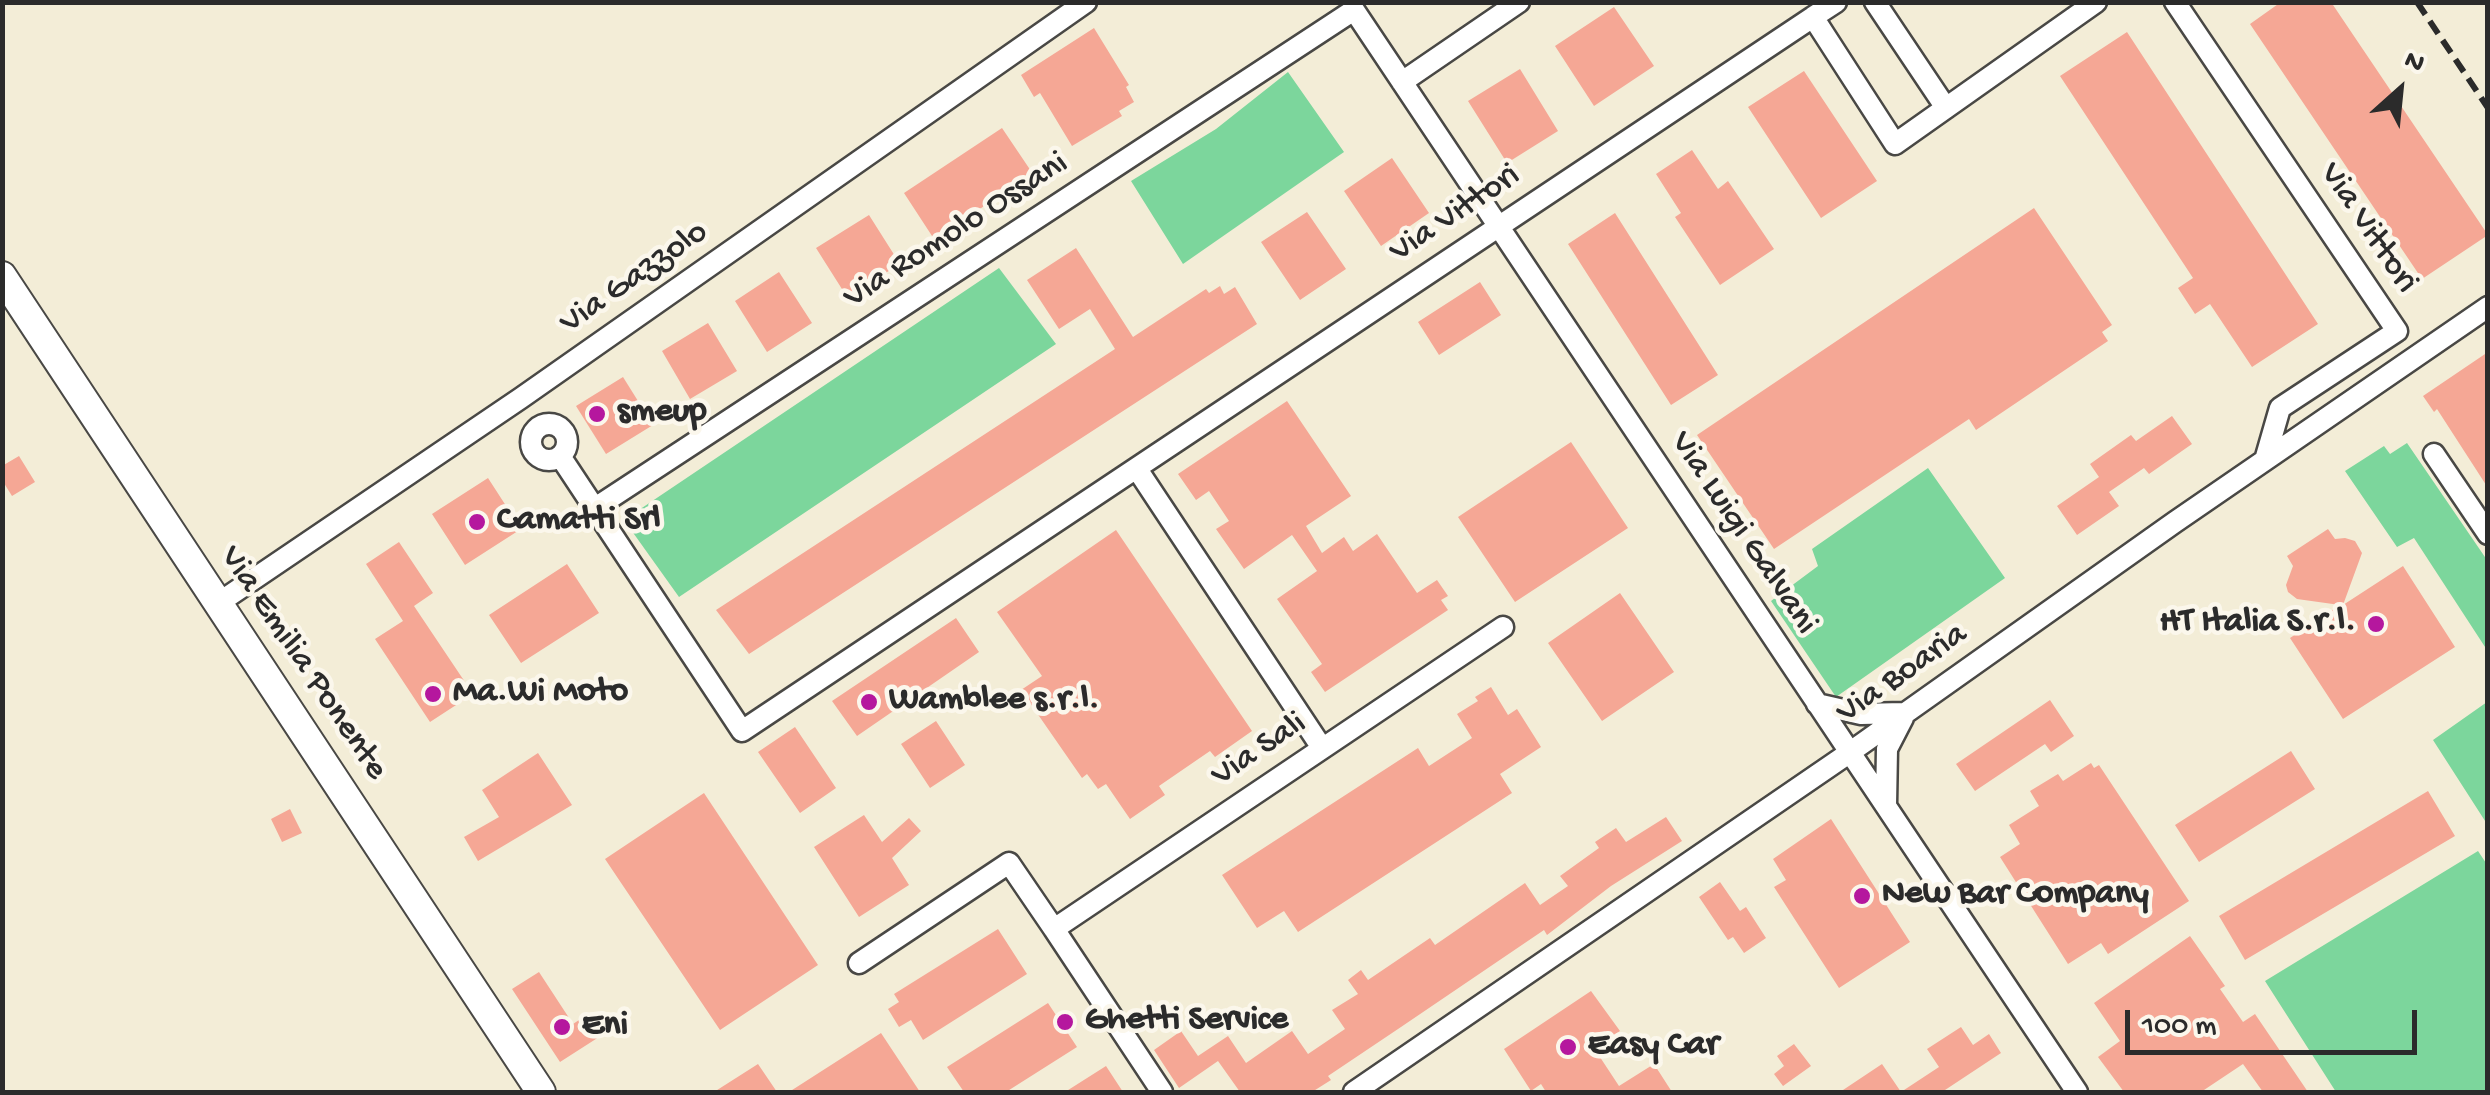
<!DOCTYPE html>
<style>
body{margin:0}
#map{position:relative;width:2490px;height:1095px;overflow:hidden;background:#f3edd7;font-family:"Gochi Hand",sans-serif}
canvas{display:block}
.frame{position:absolute;inset:0;border:5px solid #2b2b2b;pointer-events:none}
.north{position:absolute;left:2350px;top:40px;width:100px;height:100px;-webkit-text-stroke:8px #fbf7ec;paint-order:stroke;rotate:27deg;font-size:28px;font-weight:700;line-height:40px;text-align:center;color:#2b2b2b}
.north::after{content:'';display:block;margin:auto;width:35px;height:45px;background:#2b2b2b;clip-path:polygon(50% 0,100% 100%,50% 72%,0 100%)}
.scale{position:absolute;left:2125px;top:1010px;width:292px;height:45px;box-sizing:border-box;border:5px solid #2b2b2b;border-top:0;padding-left:12px;font-size:30px;line-height:35px;white-space:nowrap;color:#2b2b2b;-webkit-text-stroke:8px #fbf7ec;paint-order:stroke}
</style>
<div id="map">
<canvas width="2490" height="1095"></canvas>
<div class="frame"></div>
<div class="north">N</div>
<div class="scale">100 m</div>
</div>
<script>
const context = document.querySelector('canvas').getContext('2d');
context.lineJoin = 'round';
function paint(path, color) {
  context.fillStyle = color;
  context.fill(path, 'evenodd');
}
function shape(rows) {
  const path = new Path2D();
  for (const r of rows) {
    if (r.length === 3) {
      path.moveTo(r[0] + r[2], r[1]);
      path.arc(r[0], r[1], r[2], 0, 2 * Math.PI);
      continue;
    }
    path.moveTo(r[0], r[1]);
    for (let i = 2; i < r.length; i += 2) path.lineTo(r[i], r[i + 1]);
  }
  return path;
}
function stroke(path, color, width, dash) {
  context.strokeStyle = color;
  context.lineWidth = width;
  context.lineCap = dash ? 'butt' : 'round';
  context.setLineDash(dash || []);
  context.stroke(path);
}
function write(font, color, halo, rows, align = 'center') {
  context.font = font + ' "Gochi Hand",sans-serif';
  context.lineWidth = 9;
  context.setLineDash([]);
  context.textBaseline = 'middle';
  context.strokeStyle = halo;
  context.fillStyle = color;
  for (const [text, x, y, turn = 0] of rows) {
    context.save();
    context.translate(x, y);
    context.rotate((+turn || 0) * Math.PI / 180);
    context.textAlign = isNaN(turn) ? turn : align;
    if (halo) context.strokeText(text, 0, 0);
    context.fillText(text, 0, 0);
    context.restore();
  }
}
paint(shape([
 [1288,72,1344,152,1183,264,1131,181,1216,129],
 [999,268,1056,344,679,597,624,520],
 [2407,443,2487,560,2487,650,2414,538,2397,547,2345,471,2384,446,2390,454],
 [1928,468,2005,578,1836,697,1771,601,1818,566,1812,549],
 [2487,702,2487,824,2433,740],
 [2478,851,2488,866,2487,1092,2336,1092,2265,981]
]), '#7cd69c');
paint(shape([
 [2281,2,2331,2,2488,235,2422,279,2250,24],
 [1614,7,1654,66,1594,106,1555,46],
 [1094,28,1129,85,1126,87,1134,102,1119,111,1122,116,1072,146,1040,93,1034,97,1021,75],
 [2127,32,2318,324,2252,367,2210,304,2195,314,2178,288,2193,278,2060,76],
 [1520,69,1558,131,1507,163,1468,101],
 [1804,71,1877,181,1821,218,1748,107],
 [1002,128,1033,174,934,239,904,193],
 [1692,150,1718,189,1728,181,1774,249,1720,285,1675,217,1681,213,1656,174],
 [1392,158,1429,213,1381,246,1344,191],
 [2034,208,2112,325,2102,332,2108,341,1976,430,1969,419,1774,549,1697,435],
 [1307,212,1346,269,1300,300,1261,242],
 [1615,213,1718,375,1671,405,1568,244],
 [869,215,900,264,847,297,816,248],
 [1076,248,1133,337,1206,289,1209,293,1220,286,1224,294,1235,287,1257,324,749,654,716,610,1115,349,1090,309,1059,329,1027,280],
 [779,272,812,323,767,352,735,301],
 [1480,282,1501,315,1439,355,1418,322],
 [708,323,737,371,690,399,662,351],
 [2488,352,2488,488,2437,409,2434,412,2423,396],
 [623,377,653,425,606,454,576,406],
 [1287,401,1351,496,1306,526,1322,553,1344,537,1353,551,1377,534,1417,593,1437,580,1448,596,1441,600,1448,610,1325,692,1311,672,1322,664,1277,599,1317,571,1292,535,1244,569,1216,529,1229,521,1209,491,1196,500,1178,474],
 [2172,416,2192,444,2149,474,2144,468,2109,492,2119,506,2077,535,2057,506,2099,477,2090,464,2131,435,2136,441],
 [1571,442,1628,528,1515,602,1458,517],
 [19,456,35,482,12,496,2,480,2,466],
 [488,478,521,529,465,565,432,514],
 [2328,529,2335,539,2345,538,2355,541,2362,553,2343,605,2403,566,2455,647,2343,719,2290,638,2340,605,2297,599,2288,592,2286,585,2293,566,2287,556],
 [1116,530,1252,731,1215,757,1210,751,1159,786,1165,795,1130,819,1106,784,1098,789,1087,774,1082,778,1021,690,1042,676,997,612],
 [399,542,433,593,414,606,473,694,430,722,375,639,403,621,366,564],
 [567,564,599,613,521,663,489,615],
 [1620,593,1674,672,1602,721,1548,643],
 [956,618,979,652,857,736,832,701],
 [1491,687,1508,715,1517,709,1541,747,1500,774,1512,793,1298,932,1284,911,1257,928,1222,875,1418,748,1429,766,1472,738,1457,714,1478,701,1475,697],
 [2050,700,2074,736,2051,752,2045,744,1975,791,1956,764],
 [936,721,965,765,930,788,901,744],
 [795,727,836,788,800,813,758,752],
 [2291,751,2315,789,2199,862,2175,825],
 [538,753,572,805,478,861,464,837,499,817,482,790],
 [2091,763,2094,768,2099,765,2189,901,2108,954,2101,943,2068,964,2000,857,2020,844,2009,825,2039,806,2030,791,2058,774,2063,781],
 [2428,791,2455,836,2245,960,2219,916],
 [704,793,818,965,720,1030,605,859],
 [290,809,302,833,282,842,271,819],
 [864,815,882,842,909,818,921,831,892,858,909,885,859,917,814,847],
 [1666,817,1682,841,1611,886,1547,935,1544,930,1401,1027,1328,1076,1331,1080,1312,1092,1240,1092,1218,1061,1179,1088,1154,1050,1181,1031,1198,1056,1228,1036,1246,1063,1292,1031,1308,1054,1345,1029,1332,1010,1358,994,1348,980,1361,970,1368,980,1430,938,1435,945,1525,883,1540,905,1568,886,1560,876,1599,848,1595,842,1616,828,1626,842],
 [1831,819,1910,942,1839,988,1774,887,1786,880,1773,859],
 [1720,882,1740,911,1746,907,1766,938,1744,953,1733,937,1728,940,1699,897],
 [998,929,1027,974,923,1040,911,1020,899,1027,888,1009,899,1002,894,994],
 [2190,936,2225,986,2220,989,2243,1022,2255,1014,2308,1092,2263,1092,2243,1064,2201,1092,2124,1092,2098,1057,2120,1041,2094,1003],
 [539,972,573,1024,585,1016,599,1037,560,1062,512,989],
 [1591,991,1620,1031,1594,1048,1619,1086,1654,1064,1672,1092,1546,1092,1541,1084,1531,1091,1504,1049],
 [1048,1003,1077,1047,1006,1092,964,1092,947,1067],
 [1961,1027,1973,1045,1989,1034,2001,1053,1942,1092,1840,1092,1882,1064,1901,1092,1939,1067,1927,1049],
 [881,1033,920,1092,789,1092],
 [1794,1044,1811,1066,1783,1086,1774,1074,1784,1066,1777,1056],
 [758,1064,777,1092,714,1092],
 [1106,1066,1123,1092,1065,1092]
]), '#f5a795');
const minor = shape([
 [1875,2,1946,108],
 [2175,2,2397,331,2280,408,2265,460],
 [1813,17,1836,2],
 [1402,82,1519,2],
 [549,442,18],
 [2434,454,2488,534],
 [560,456,742,731,1813,17,1895,144,2096,2],
 [1137,469,1322,748],
 [595,508,1354,10,2077,1092],
 [217,604,521,398,1086,2],
 [1817,704,1861,714,1903,713],
 [1886,805,1887,749,1903,718],
 [859,963,1009,863,1054,929],
 [1162,1092,1054,929,1503,627],
 [1354,1092,1849,753,2175,522,2488,307]
]);
const major = shape([
 [2,276,541,1092]
]);
stroke(minor, '#494845', 25);
stroke(major, '#494845', 32);
stroke(minor, '#fff', 20);
stroke(major, '#fff', 28);
stroke(shape([
 [2417,2,2488,108]
]), '#2b2b2b', 6, [15, 8]);
for (const [x, y, r, color] of [
 [597,414,10,"#b5179e"],
 [477,522,10,"#b5179e"],
 [2376,624,10,"#b5179e"],
 [433,694,10,"#b5179e"],
 [869,702,10,"#b5179e"],
 [1862,896,10,"#b5179e"],
 [1065,1022,10,"#b5179e"],
 [562,1027,10,"#b5179e"],
 [1568,1047,10,"#b5179e"]
]) {
  const dot = new Path2D();
  dot.arc(x, y, r, 0, 2 * Math.PI);
  context.fillStyle = color;
  context.fill(dot);
  stroke(dot, '#fbf7ec', 4);
}
write('35px', '#2b2b2b', '#fbf7ec', [
 ["Via Vittori",1456,215,-34],
 ["Via Vittori",2367,229,56],
 ["Via Romolo Ossani",957,232,-33],
 ["Via Gazzolo",635,279,-35],
 ["Via Luigi Galvani",1742,534,56],
 ["Via Emilia Ponente",302,664,56],
 ["Via Boaria",1903,675,-35],
 ["Via Sali",1260,751,-34]
]);
write('bold 35px', '#2b2b2b', '#fbf7ec', [
 ["smeup",617,414],
 ["Camatti Srl",497,522],
 ["HT Italia S.r.l.",2356,624,"right"],
 ["Ma.Wi Moto",453,694],
 ["Wamblee s.r.l.",889,702],
 ["New Bar Company",1882,896],
 ["Ghetti Service",1085,1022],
 ["Eni",582,1027],
 ["Easy Car",1588,1047]
], 'left');
</script>
